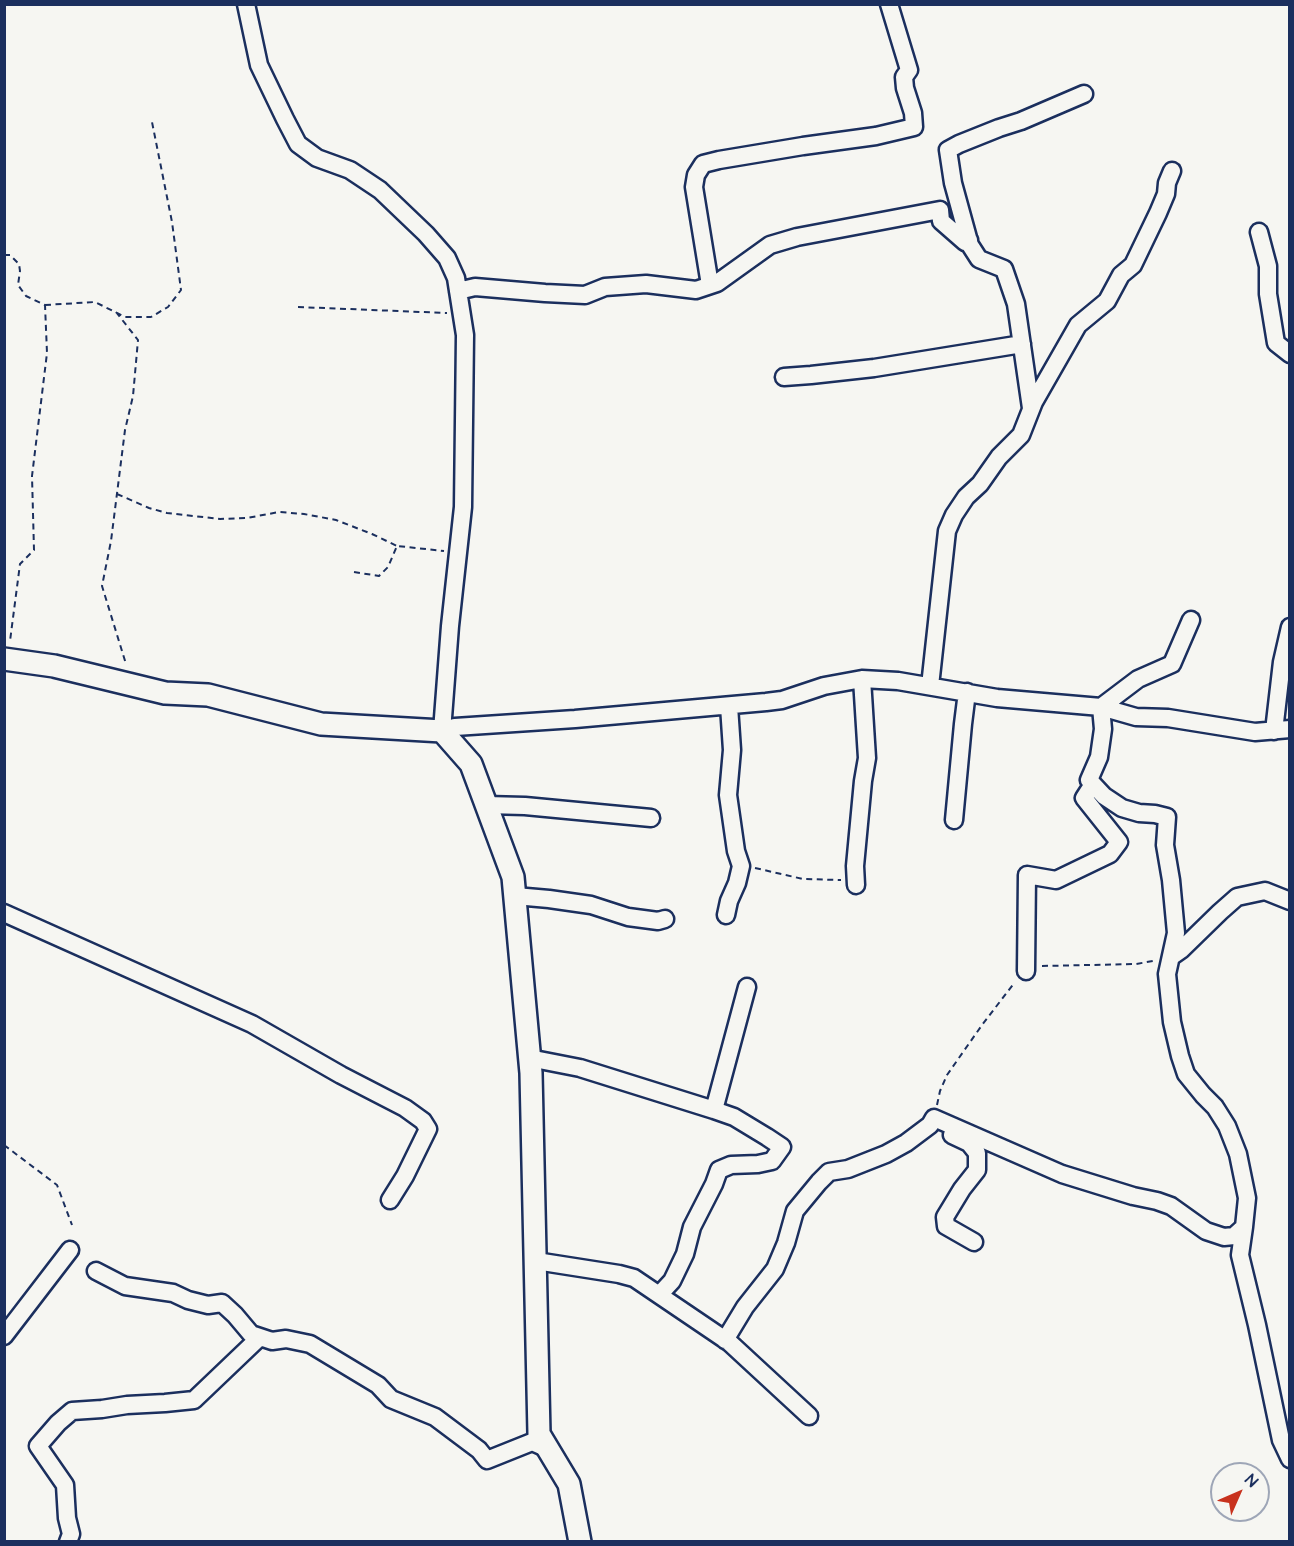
<!DOCTYPE html>
<style>
body{margin:0}
#map{position:relative;width:1294px;height:1546px;overflow:hidden;background:#f6f6f2;font-family:"Architects Daughter",sans-serif}
canvas{display:block}
.frame{position:absolute;inset:0;border:6px solid #1b2f5e;pointer-events:none}
.north{position:absolute;left:1210px;top:1462px;width:60px;height:60px;box-sizing:border-box;background:#f6f6f2;border:2px solid #9ea6b7;border-radius:50%;rotate:45deg;font-size:16px;font-weight:700;line-height:24px;text-align:center;color:#1b2f5e}
.north::after{content:'';display:block;margin:auto;width:21px;height:27px;background:#c8321e;clip-path:polygon(50% 0,100% 100%,50% 72%,0 100%)}
</style>
<div id="map">
<canvas width="1294" height="1546"></canvas>
<div class="frame"></div>
<div class="north">N</div>
</div>
<script>
const context = document.querySelector('canvas').getContext('2d');
context.lineJoin = 'round';
function shape(rows) {
  const path = new Path2D();
  for (const r of rows) {
    path.moveTo(r[0], r[1]);
    for (let i = 2; i < r.length; i += 2) path.lineTo(r[i], r[i + 1]);
  }
  return path;
}
function stroke(path, color, width, dash) {
  context.strokeStyle = color;
  context.lineWidth = width;
  context.lineCap = dash ? 'butt' : 'round';
  context.setLineDash(dash || []);
  context.stroke(path);
}
const minor = shape([
 [246,4,259,65,285,119,298,144,317,158,350,170,380,190,426,234,447,258,456,278,465,335,463,507,450,626,442,731,455,727,575,719,766,702,782,700,824,686,862,679,898,681,997,698,1101,707,1136,717,1168,718,1255,732,1290,729],
 [1259,232,1268,266,1268,294,1276,343,1290,354],
 [710,285,694,187,696,175,703,164,719,160,803,146,876,136,914,127,913,113,905,88,904,77,909,70,889,4],
 [458,291,475,287,545,293,585,295,605,287,646,284,696,290,717,283,770,245,797,237,940,210,941,221,965,242,969,240],
 [784,377,811,375,874,368,1022,344],
 [1031,408,1016,304,1004,269,979,259,970,245,953,183,948,150,959,144,999,128,1021,121,1084,94],
 [930,686,947,531,954,515,966,497,980,484,999,457,1021,435,1034,402,1078,325,1107,301,1121,275,1133,265,1158,213,1166,194,1167,183,1172,171],
 [1274,731,1282,662,1290,627],
 [486,805,525,806,651,818],
 [954,820,963,724,967,692],
 [856,885,855,866,863,781,867,758,862,679],
 [515,896,549,899,591,905,628,917,658,921,665,919],
 [4,913,252,1024,341,1075,405,1108,423,1121,428,1129,405,1176,390,1200],
 [726,915,729,901,737,883,741,866,736,851,728,795,732,750,729,706],
 [1171,957,1181,950,1220,912,1237,897,1265,891,1290,901],
 [1026,971,1027,875,1056,880,1110,854,1119,842,1084,798,1093,784],
 [529,1058,580,1068,714,1110,734,1117,767,1137,782,1147,772,1161,758,1164,731,1165,719,1170,714,1184,692,1227,685,1254,672,1281,659,1295],
 [714,1110,747,987],
 [952,1135,969,1143,977,1153,977,1170,962,1189,945,1217,946,1226,974,1242],
 [1244,1227,1240,1255,1257,1325,1281,1440,1290,1459],
 [536,1261,619,1274,634,1278,730,1343,809,1416],
 [96,1271,125,1286,173,1293,188,1300,208,1305,222,1303,235,1315,251,1334,272,1341,286,1339,310,1344,378,1385,391,1399,435,1417,479,1450,487,1460,532,1442,548,1449],
 [4,1336,70,1250],
 [725,1340,745,1307,775,1269,786,1243,795,1211,819,1182,829,1172,848,1169,886,1154,906,1143,930,1125,934,1118,1062,1174,1133,1196,1157,1201,1171,1206,1206,1231,1224,1237,1234,1236,1244,1227,1247,1198,1238,1154,1227,1126,1215,1107,1203,1095,1186,1074,1180,1056,1172,1022,1167,974,1176,933,1171,880,1165,845,1167,817,1155,814,1139,813,1122,808,1104,796,1089,780,1099,757,1103,729,1101,707,1138,679,1172,664,1191,620],
 [68,1542,71,1534,67,1518,65,1485,38,1446,58,1423,72,1411,102,1409,127,1405,165,1403,194,1400,260,1337]
]);
const tertiary = shape([
 [4,659,54,666,165,693,208,695,321,724,442,731,471,764,513,877,531,1073,539,1434,569,1484,580,1542]
]);
stroke(minor, '#1b2f5e', 21);
stroke(tertiary, '#1b2f5e', 26);
stroke(shape([
 [4,255,10,255,19,264,20,271,18,285,26,296,45,305,47,353,32,476,34,550,20,564,10,641],
 [45,305,95,302,125,317,151,317,168,307,181,290,172,222,152,122],
 [298,307,447,313],
 [116,312,138,340,133,396,125,430,111,541,102,586,126,664],
 [117,494,149,508,167,513,220,519,247,518,279,512,304,514,336,520,372,534,397,546],
 [354,572,379,576,388,567,397,546,444,551],
 [755,868,803,879,841,880],
 [1042,966,1136,964,1153,961],
 [937,1105,940,1091,947,1075,982,1025,1015,982],
 [4,1145,57,1185,72,1225]
]), '#1b2f5e', 2, [6, 4.5]);
stroke(minor, '#f6f6f2', 16);
stroke(tertiary, '#f6f6f2', 21);
</script>
